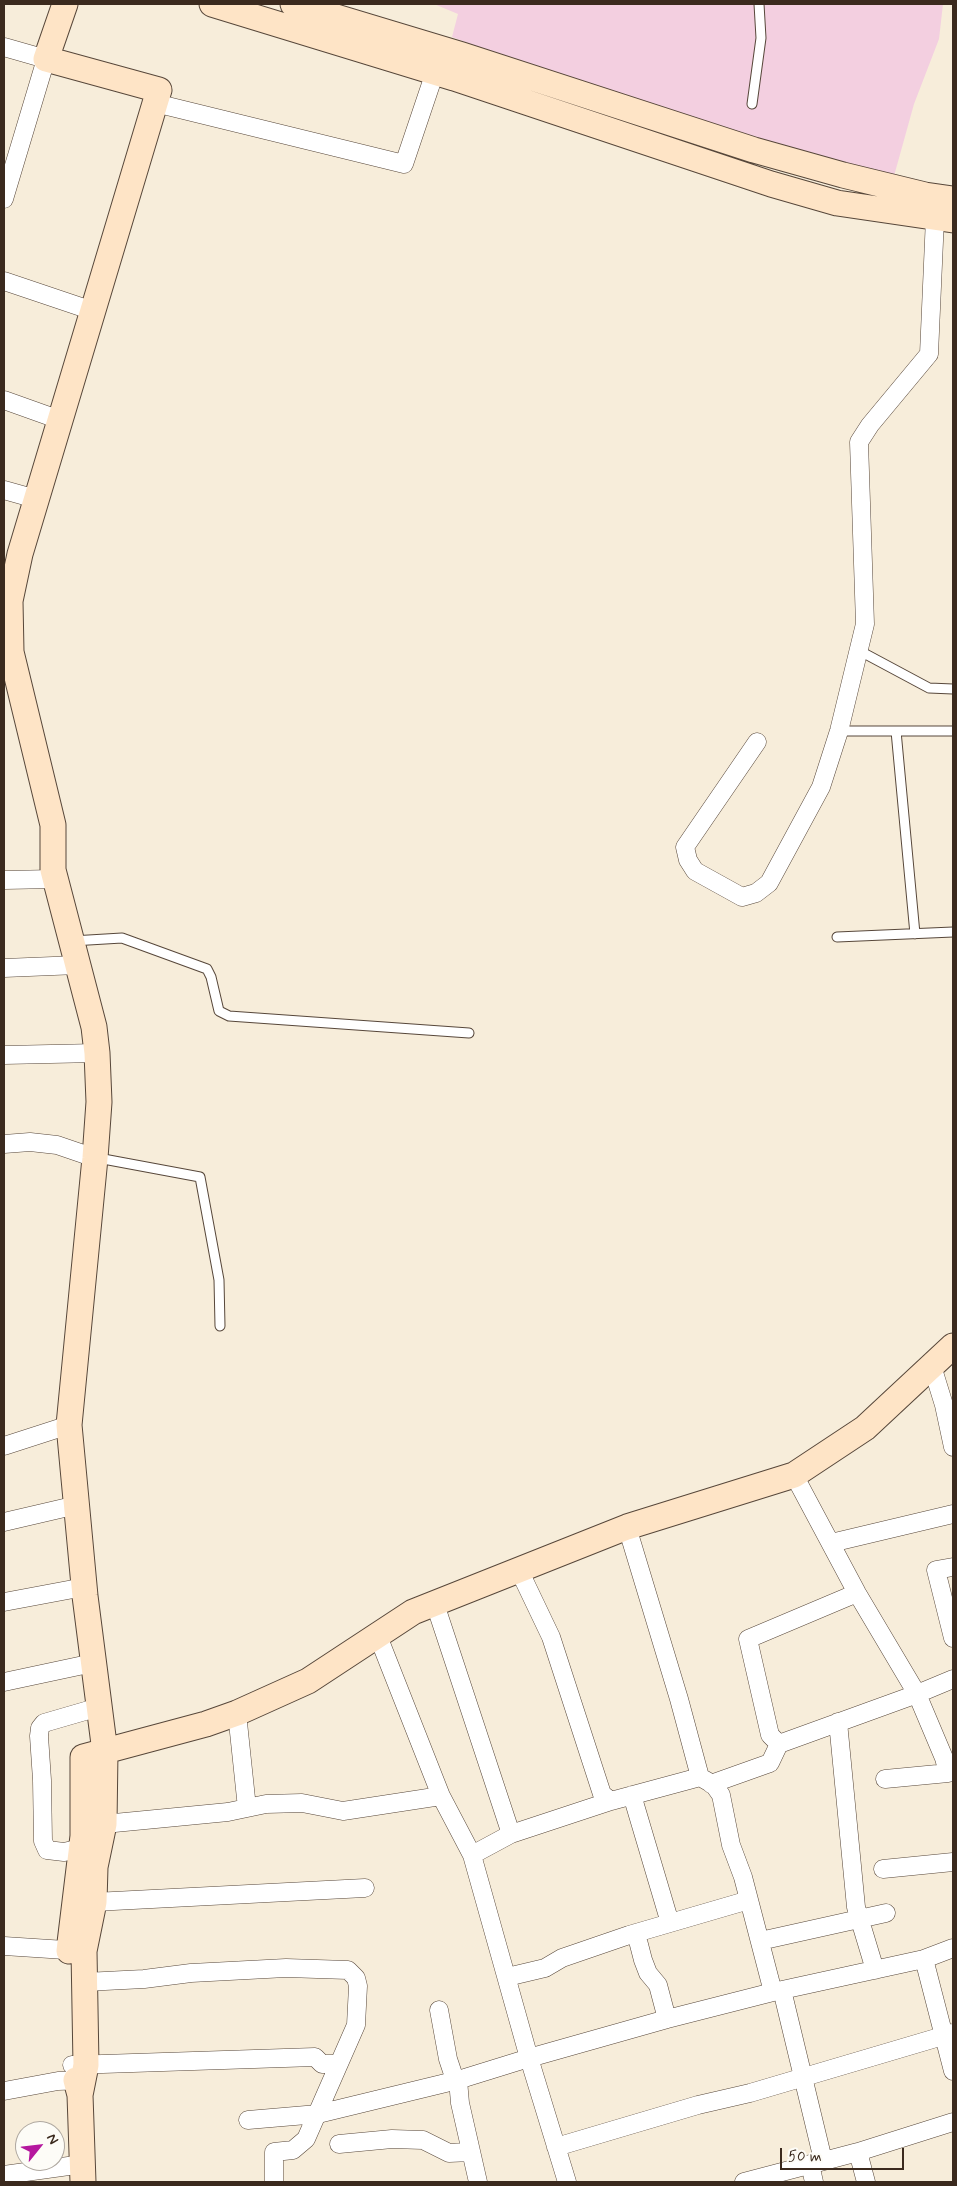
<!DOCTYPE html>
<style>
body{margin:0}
#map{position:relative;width:957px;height:2186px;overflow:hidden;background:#f7edda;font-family:Mynerve,sans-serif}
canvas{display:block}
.frame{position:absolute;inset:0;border:5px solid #3b2a1e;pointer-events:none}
.north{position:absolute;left:15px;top:2121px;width:50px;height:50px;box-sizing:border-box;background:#fdfcf7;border:1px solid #afa8a0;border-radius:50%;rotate:61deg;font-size:14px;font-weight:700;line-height:20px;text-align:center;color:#3b2a1e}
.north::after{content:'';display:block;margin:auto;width:18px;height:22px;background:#b5179e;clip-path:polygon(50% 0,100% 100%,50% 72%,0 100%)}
.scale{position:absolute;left:780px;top:2148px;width:124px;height:22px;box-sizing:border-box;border:2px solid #3b2a1e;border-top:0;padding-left:6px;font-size:15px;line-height:18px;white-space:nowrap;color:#3b2a1e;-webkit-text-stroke:4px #fdfcf7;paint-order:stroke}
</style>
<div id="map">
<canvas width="957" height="2186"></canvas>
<div class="frame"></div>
<div class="north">N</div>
<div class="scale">50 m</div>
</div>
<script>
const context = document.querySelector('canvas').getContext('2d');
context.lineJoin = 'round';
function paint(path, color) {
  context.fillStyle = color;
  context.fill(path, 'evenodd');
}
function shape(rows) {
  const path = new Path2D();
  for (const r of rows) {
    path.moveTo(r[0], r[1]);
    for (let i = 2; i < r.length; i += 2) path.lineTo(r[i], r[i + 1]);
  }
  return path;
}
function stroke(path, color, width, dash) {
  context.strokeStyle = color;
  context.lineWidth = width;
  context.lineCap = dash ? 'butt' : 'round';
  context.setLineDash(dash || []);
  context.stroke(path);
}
paint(shape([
 [434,4,943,4,939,39,914,104,894,176,805,159,576,84,452,37,458,14]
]), '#f3cfe0');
const lane = shape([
 [752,104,761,38,759,4],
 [858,650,929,688,953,689],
 [839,731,953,731],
 [896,731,915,934],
 [837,937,953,932],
 [72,941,122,938,207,969,211,977,219,1011,229,1016,469,1033],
 [98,1158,200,1177,219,1280,220,1326]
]);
const street = shape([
 [4,47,46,59,4,199],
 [155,103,404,164,435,72],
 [4,281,93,311],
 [4,400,60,420],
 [4,490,36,499],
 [757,742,685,847,688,860,695,871,742,897,756,893,769,883,821,787,839,731,865,624,859,442,870,425,929,354,935,218],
 [4,880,55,879],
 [4,968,78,965],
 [4,1055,97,1053],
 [4,1144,30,1142,57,1145,95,1158],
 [932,1366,944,1405,953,1447],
 [4,1446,69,1425],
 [794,1475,857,1593,917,1694,953,1679],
 [4,1522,77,1505],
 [831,1543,953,1514],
 [953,1567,936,1570,953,1638],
 [519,1570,551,1637,602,1794,611,1801,700,1777],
 [857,1593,748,1639,770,1735,779,1744,917,1694,944,1758,948,1773,953,1772],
 [4,1602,84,1587],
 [435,1604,511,1834,472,1855,529,2058,667,2019,773,1992,743,1877,731,1845,721,1795,714,1785,700,1777,679,1699,627,1527],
 [378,1636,441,1796,472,1855],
 [4,1682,93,1663],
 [838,1722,856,1907,875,1970],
 [885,1779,948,1773],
 [711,1784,770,1763,779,1744],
 [632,1795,670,1923],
 [247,1808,266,1804,302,1803,343,1811,441,1796],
 [104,1824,228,1812,247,1808,237,1713],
 [511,1834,611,1801],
 [81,1848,64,1852,47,1850,43,1841,42,1780,39,1736,40,1728,44,1723,99,1707],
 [883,1869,953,1862],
 [94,1902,365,1888],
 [636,1933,643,1960,648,1973,658,1985,667,2019],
 [760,1941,886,1913],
 [4,1946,81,1951],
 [924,1959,953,2071],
 [507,1977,545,1968,562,1958,629,1935,749,1900],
 [85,1982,144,1979,191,1973,286,1968,348,1970,356,1978,358,1986,356,2025,306,2139,293,2150,274,2152,274,2182],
 [782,1990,823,2160],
 [773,1992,924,1959,953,1948],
 [72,2065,315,2057,322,2064,338,2064],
 [4,2091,58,2081,83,2080],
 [248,2120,318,2114,458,2080,453,2074,448,2059,439,2010],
 [339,2144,392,2139,423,2140,449,2153,471,2152],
 [556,2147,698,2105,750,2093,953,2033],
 [858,2152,866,2182],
 [810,2164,814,2182],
 [4,2175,83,2164],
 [478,2182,460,2103,458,2080,529,2058,567,2182],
 [744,2182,858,2152,953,2122]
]);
const secondary = shape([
 [65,4,46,59,159,90,20,554,10,601,11,652,53,825,53,870,94,1027,97,1053,99,1102,95,1158,69,1425,85,1596,105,1752,104,1824,95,1867,94,1902,84,1951,86,2065,80,2095],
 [212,4,454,78,771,184,837,203,953,220],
 [293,4,462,55,754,150,843,175,925,195,953,199],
 [69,1951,83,1836,83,1757,206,1724,237,1713,308,1681,413,1612,627,1527,794,1475,865,1428,953,1346],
 [76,2080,80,2095,83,2182]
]);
stroke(lane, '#57473a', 11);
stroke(street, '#57473a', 19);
stroke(secondary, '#57473a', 27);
stroke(lane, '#fff', 9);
stroke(street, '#fff', 18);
stroke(secondary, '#fee4c6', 25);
</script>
